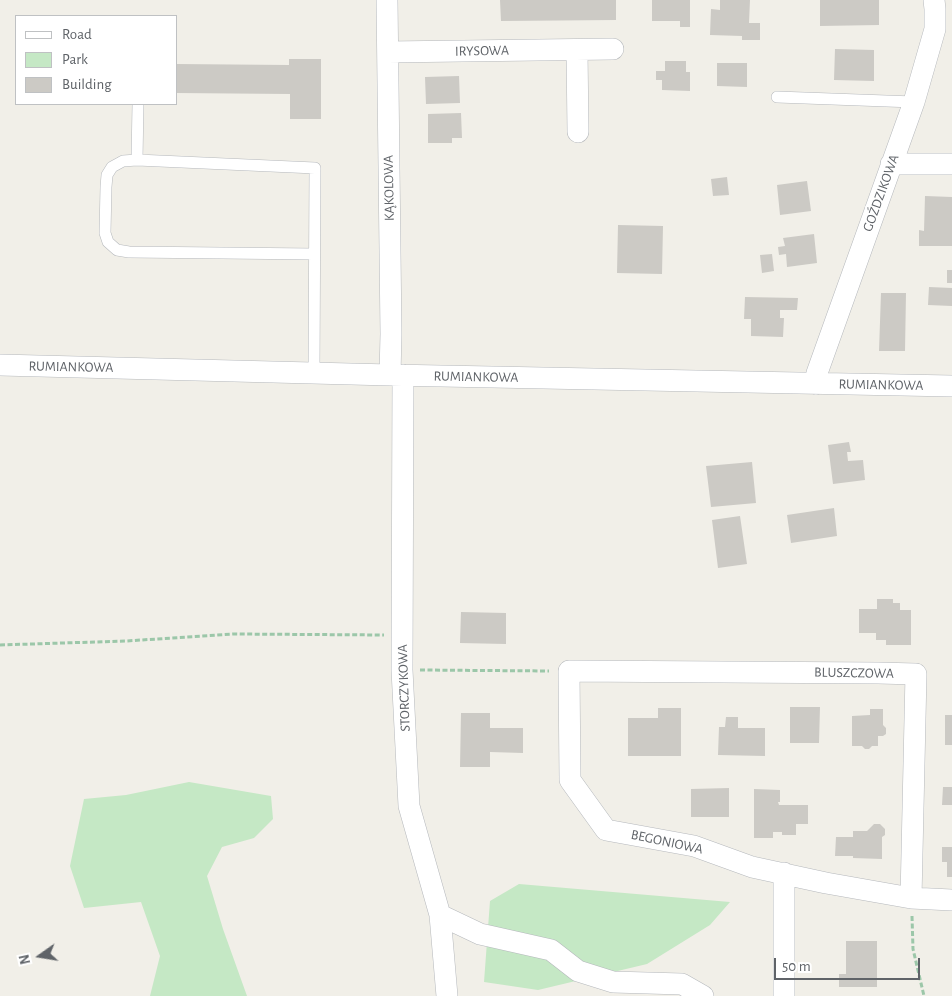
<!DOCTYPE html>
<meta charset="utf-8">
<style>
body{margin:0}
#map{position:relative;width:952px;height:996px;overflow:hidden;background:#f1efe8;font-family:"Alegreya Sans",sans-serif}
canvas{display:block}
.legend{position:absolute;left:15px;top:15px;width:162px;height:90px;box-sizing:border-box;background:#fff;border:1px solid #bfc1c3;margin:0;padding:6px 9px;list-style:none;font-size:15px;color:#5f6368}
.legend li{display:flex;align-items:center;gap:10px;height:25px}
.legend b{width:25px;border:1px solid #bfc1c3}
.north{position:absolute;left:15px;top:931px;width:50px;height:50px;-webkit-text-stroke:4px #fff;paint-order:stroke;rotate:257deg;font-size:14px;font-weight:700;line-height:20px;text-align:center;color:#5f6368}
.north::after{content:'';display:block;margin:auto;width:18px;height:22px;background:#5f6368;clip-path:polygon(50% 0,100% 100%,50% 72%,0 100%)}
.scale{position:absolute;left:774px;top:958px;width:146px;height:22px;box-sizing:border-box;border:2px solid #5f6368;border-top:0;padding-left:6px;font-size:15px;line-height:18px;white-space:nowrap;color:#5f6368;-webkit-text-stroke:4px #fff;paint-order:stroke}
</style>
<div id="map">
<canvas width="952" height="996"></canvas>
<ul class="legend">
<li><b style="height:6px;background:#fff"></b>Road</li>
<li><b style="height:14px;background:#c5e8c5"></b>Park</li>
<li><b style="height:14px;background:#cccac5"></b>Building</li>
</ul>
<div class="north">N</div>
<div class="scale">50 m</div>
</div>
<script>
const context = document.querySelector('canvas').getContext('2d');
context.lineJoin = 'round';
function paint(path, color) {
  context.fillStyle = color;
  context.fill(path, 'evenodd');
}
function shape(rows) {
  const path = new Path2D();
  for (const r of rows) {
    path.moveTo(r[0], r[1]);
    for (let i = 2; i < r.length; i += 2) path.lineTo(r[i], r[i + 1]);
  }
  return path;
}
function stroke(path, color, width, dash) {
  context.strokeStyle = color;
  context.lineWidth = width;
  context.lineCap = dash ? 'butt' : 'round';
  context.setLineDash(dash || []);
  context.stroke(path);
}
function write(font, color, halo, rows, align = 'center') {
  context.font = font + ' "Alegreya Sans",sans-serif';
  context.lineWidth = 4.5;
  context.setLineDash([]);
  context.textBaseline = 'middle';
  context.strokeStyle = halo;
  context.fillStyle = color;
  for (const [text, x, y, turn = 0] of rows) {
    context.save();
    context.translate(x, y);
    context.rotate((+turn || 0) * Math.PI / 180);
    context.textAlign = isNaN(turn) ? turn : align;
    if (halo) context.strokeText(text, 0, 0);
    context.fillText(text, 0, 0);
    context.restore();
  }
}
paint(shape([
 [189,782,271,796,273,819,254,838,222,847,207,876,223,929,247,996,150,996,160,956,141,902,84,908,70,866,84,799,126,795],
 [519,884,730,902,710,925,647,964,538,990,484,982,490,901]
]), '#c5e8c5');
paint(shape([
 [500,0,616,0,616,20,501,21],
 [652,0,690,0,690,27,680,27,680,21,652,21],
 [720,0,750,0,749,23,760,23,760,40,742,40,742,36,710,35,711,9,720,10],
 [820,0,879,0,879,25,820,26],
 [835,49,874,50,874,81,834,80],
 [289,59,321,59,321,119,290,119,290,94,176,93,176,64,289,65],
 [665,61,686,61,686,72,690,72,690,91,662,90,662,80,656,80,656,71,665,71],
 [717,63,747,63,747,87,717,86],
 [459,76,460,103,426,104,425,77],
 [461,113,462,138,452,138,452,143,428,143,428,114],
 [727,177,729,195,713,196,711,179],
 [807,181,811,211,780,215,777,185],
 [925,196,952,197,952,246,919,246,919,230,924,231],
 [618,225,663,226,662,274,617,273],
 [814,234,817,263,787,267,786,254,779,255,778,247,785,246,783,238],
 [772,254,774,271,762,273,760,255],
 [947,270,952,270,952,283,947,283],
 [929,287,952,288,952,306,928,305],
 [881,293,906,293,905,351,879,351],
 [745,297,798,298,797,310,780,310,780,318,784,318,783,337,751,336,751,319,744,319],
 [849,442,851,452,847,452,848,461,863,460,865,480,833,484,828,445],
 [752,462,756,503,711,507,706,466],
 [834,508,837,536,791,543,787,515],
 [740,516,747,564,718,568,712,520],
 [877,599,893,599,893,603,900,603,900,610,911,610,911,645,886,645,886,640,876,640,876,633,859,633,859,609,877,609],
 [461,612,506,613,506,644,460,643],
 [790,707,820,707,819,743,790,743],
 [658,708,681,708,681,756,628,756,628,718,658,718],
 [870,709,883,709,883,725,886,728,886,734,883,736,878,736,878,746,872,746,869,749,865,749,862,746,852,746,852,716,870,715],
 [461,713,490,713,490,728,523,728,523,753,490,752,490,767,460,767],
 [945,715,952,715,952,745,945,745],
 [726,717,738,717,738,728,765,728,765,756,718,755,719,727,725,727],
 [943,787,952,787,952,805,942,805],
 [729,788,729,817,691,817,691,789],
 [754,789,780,790,780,802,778,802,779,805,808,805,808,824,796,824,796,835,782,835,782,832,773,832,773,838,754,838],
 [874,824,880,824,885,829,885,835,882,837,882,859,853,858,853,856,835,856,836,837,853,837,853,831,867,831],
 [942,847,952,847,952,877,947,877,947,862,942,862],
 [846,941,877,941,877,987,839,987,839,974,846,974]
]), '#cccac5');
const lane = shape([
 [777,97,914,102],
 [137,160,138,104],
 [314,254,129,252,117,250,108,242,105,233,106,187,107,175,112,167,123,161,137,160,315,168,314,373]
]);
const street = shape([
 [387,0,391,334,390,375],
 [577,50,578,132],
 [388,52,613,49],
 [891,164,952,164],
 [0,365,390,375,952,386],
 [403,375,402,670,409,806,440,915,447,996],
 [816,384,817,373,914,102,935,29,935,9,934,0],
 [911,898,916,674,878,673,569,671,570,780,606,830,694,846,752,867,826,883,911,898,952,900],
 [440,915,480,934,551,950,578,971,613,982,682,984,703,996],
 [784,996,784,873]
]);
stroke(lane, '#b5b8bc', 12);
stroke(street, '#b5b8bc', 22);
stroke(shape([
 [0,645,126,641,234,634,384,635],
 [420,670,549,671],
 [912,916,913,949,924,996]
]), '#9cc7a9', 3, [5, 2.5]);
stroke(lane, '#fff', 11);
stroke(street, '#fff', 21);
write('14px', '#5f6368', '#fff', [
 ["IRYSOWA",482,51,-1],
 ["KĄKOLOWA",389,188,-91],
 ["GOŹDZIKOWA",881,193,-70],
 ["RUMIANKOWA",71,367,1],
 ["RUMIANKOWA",476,377,1],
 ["RUMIANKOWA",881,385,1],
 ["BLUSZCZOWA",854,673,1],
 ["STORCZYKOWA",404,688,-92],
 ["BEGONIOWA",667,842,12]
]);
</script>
